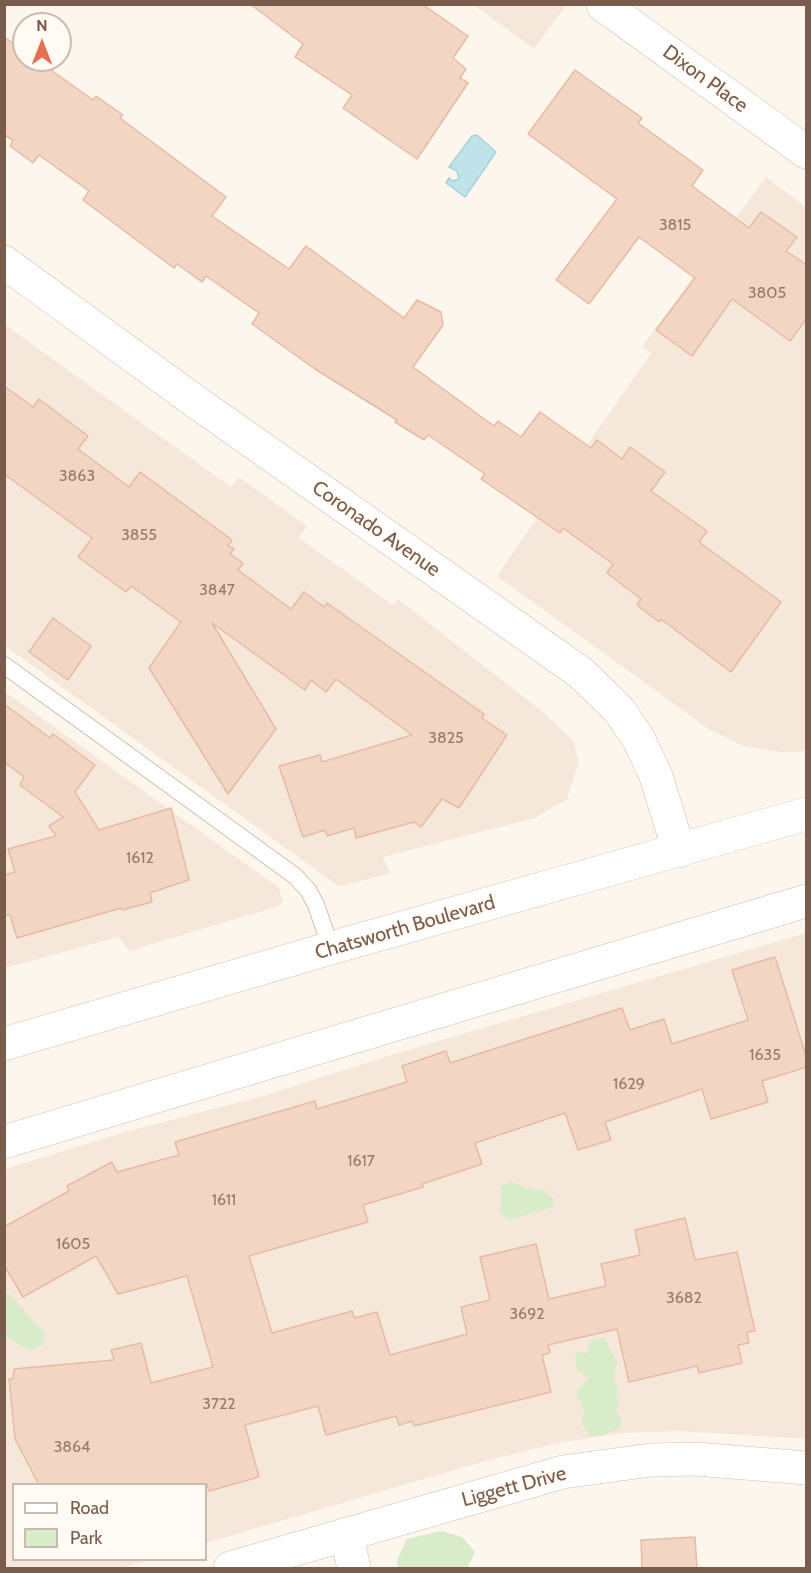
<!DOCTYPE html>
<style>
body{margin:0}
#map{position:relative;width:811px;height:1573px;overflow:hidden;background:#fdf6ec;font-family:Cabin,sans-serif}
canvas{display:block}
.frame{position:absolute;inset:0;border:6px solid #7a5c4d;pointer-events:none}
.legend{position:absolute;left:12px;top:1483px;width:195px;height:78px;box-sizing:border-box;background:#fffaf3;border:2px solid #cabbb1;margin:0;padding:8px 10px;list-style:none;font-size:18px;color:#7a5c4d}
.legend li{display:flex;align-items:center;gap:12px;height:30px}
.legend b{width:30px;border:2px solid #cabbb1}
.north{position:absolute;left:12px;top:12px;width:60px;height:60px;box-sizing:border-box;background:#fffaf3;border:2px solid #cabbb1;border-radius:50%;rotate:0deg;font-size:16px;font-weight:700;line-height:24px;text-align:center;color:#7a5c4d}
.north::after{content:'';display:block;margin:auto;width:21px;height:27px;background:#e76f51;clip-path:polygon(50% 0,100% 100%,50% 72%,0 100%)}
</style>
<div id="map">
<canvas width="811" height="1573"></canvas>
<div class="frame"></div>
<ul class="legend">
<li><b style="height:8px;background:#fff"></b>Road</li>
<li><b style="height:16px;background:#d8ecc9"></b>Park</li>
</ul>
<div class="north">N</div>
</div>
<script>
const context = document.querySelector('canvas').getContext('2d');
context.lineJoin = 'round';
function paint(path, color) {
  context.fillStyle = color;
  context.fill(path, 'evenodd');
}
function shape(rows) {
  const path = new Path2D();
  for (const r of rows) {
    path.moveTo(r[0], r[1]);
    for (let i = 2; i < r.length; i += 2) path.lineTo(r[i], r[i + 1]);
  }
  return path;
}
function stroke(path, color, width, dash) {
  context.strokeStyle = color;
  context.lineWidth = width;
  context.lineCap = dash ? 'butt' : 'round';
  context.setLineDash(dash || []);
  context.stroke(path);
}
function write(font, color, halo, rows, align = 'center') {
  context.font = font + ' Cabin,sans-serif';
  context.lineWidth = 4.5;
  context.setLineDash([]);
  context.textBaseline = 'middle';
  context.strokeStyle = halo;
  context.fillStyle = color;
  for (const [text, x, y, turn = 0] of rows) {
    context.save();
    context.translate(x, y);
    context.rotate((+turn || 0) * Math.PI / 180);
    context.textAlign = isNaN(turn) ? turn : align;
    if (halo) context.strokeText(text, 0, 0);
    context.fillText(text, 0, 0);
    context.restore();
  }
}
paint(shape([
 [474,5,566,5,534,49],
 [766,177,806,207,806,750,798,752,781,752,744,746,710,730,497,576,651,353,642,347],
 [4,324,231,487,239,477,307,526,299,538,393,605,398,599,543,712,573,741,579,761,567,799,535,818,383,857,391,873,342,886,337,885,5,646],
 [4,691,279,888,283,902,276,907,129,951,119,937,5,968],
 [806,933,806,1439,679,1431,621,1433,558,1443,482,1462,206,1543,206,1484,14,1484,14,1560,150,1560,121,1568,5,1568,5,1169,129,1131,263,1096,391,1055]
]), '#f5e8da');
paint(shape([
 [511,1181,526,1188,545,1191,554,1200,553,1207,509,1220,500,1212,501,1186],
 [5,1293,8,1293,45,1334,42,1345,30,1351,5,1335],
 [604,1337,617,1362,613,1377,618,1389,616,1397,621,1399,616,1410,621,1418,620,1428,602,1436,590,1436,581,1423,584,1410,576,1392,589,1378,578,1371,575,1360,577,1352,587,1353,590,1341],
 [442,1531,462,1537,475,1552,468,1567,398,1568,397,1560,407,1539]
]), '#d8ecc9');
const water = shape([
 [477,135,496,152,465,197,446,183,449,178,453,181,459,179,457,171,449,167,472,136,477,135]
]);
paint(water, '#bfe3e8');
stroke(water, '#a5d3da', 1.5);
const building = shape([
 [250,4,422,4,468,36,453,58,466,69,460,78,468,83,417,159,343,108,352,95,295,57,303,44,250,4],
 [4,37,24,51,24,60,37,60,93,100,96,96,123,115,120,118,226,197,212,216,289,269,306,246,404,318,417,300,441,312,443,325,413,367,494,426,498,421,521,437,540,412,591,448,597,440,622,459,630,447,665,472,651,491,707,531,699,542,781,602,731,672,661,619,659,622,637,605,641,599,607,573,613,564,563,528,560,533,481,479,485,474,428,435,424,440,395,422,397,420,315,369,252,324,259,313,206,276,202,282,177,264,174,268,83,200,89,191,39,155,33,163,10,146,13,140,4,135,4,37],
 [575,70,642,118,638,123,703,170,692,186,749,228,761,212,797,237,786,251,807,265,807,318,790,341,732,299,692,356,656,330,695,278,639,237,589,304,556,280,617,199,528,134,575,70],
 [4,386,33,407,39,399,88,436,78,449,129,487,140,472,232,540,228,546,234,549,230,554,243,563,238,570,291,609,304,592,324,607,327,603,484,714,482,718,507,735,459,808,442,799,421,827,414,822,356,838,354,828,327,836,325,830,303,837,279,766,320,755,322,762,412,735,336,679,326,692,311,680,305,690,212,623,276,729,228,794,149,668,181,622,131,586,126,592,78,557,92,538,4,474,4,386],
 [53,618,91,646,68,680,29,652,53,618],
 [4,704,50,738,53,734,95,765,75,792,99,830,171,808,189,880,150,893,152,902,122,910,121,908,17,938,10,915,4,916,4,875,15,872,8,849,56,836,49,826,63,817,20,785,24,777,4,762,4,704],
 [775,957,807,1059,807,1067,762,1081,768,1102,711,1119,702,1089,605,1122,611,1140,578,1150,565,1113,475,1143,482,1164,422,1184,423,1187,363,1205,368,1222,249,1256,272,1333,352,1311,354,1318,377,1312,390,1355,467,1334,461,1307,490,1300,480,1257,536,1244,549,1299,606,1286,601,1264,640,1255,635,1230,685,1218,695,1260,737,1252,755,1331,747,1332,749,1343,738,1345,742,1363,699,1373,697,1366,629,1382,617,1329,548,1345,550,1353,542,1355,551,1392,414,1426,412,1421,399,1425,396,1416,326,1435,318,1406,245,1425,259,1477,209,1491,207,1485,39,1485,15,1439,9,1379,13,1379,14,1369,114,1360,111,1350,141,1343,151,1383,213,1367,187,1276,118,1294,96,1256,23,1297,4,1265,4,1227,69,1191,67,1186,112,1162,117,1172,179,1155,175,1142,315,1101,317,1109,407,1082,402,1066,446,1051,450,1063,622,1008,630,1030,664,1019,672,1044,748,1020,732,970,775,957],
 [695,1537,697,1569,642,1569,641,1540,695,1537]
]);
paint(building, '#f3d5c3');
stroke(building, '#e6bba3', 1.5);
const lane = shape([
 [4,665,295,876,308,890,316,905,331,948]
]);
const street = shape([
 [603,5,806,152],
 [4,262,196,402,581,673,619,710,638,738,656,776,679,851],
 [4,1142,806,901],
 [346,1534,354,1568],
 [230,1568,563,1472,651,1460,696,1459,806,1468]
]);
const secondary = shape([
 [4,1044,331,948,806,814]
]);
stroke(lane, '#d1beb0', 18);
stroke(street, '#d1beb0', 34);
stroke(secondary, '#d6c0b0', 34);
stroke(lane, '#fff', 16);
stroke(street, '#fff', 33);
stroke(secondary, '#fff', 33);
write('16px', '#987a6a', null, [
 ["3815",675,225],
 ["3805",767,293],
 ["3863",77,476],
 ["3855",139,535],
 ["3847",217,590],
 ["3825",446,738],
 ["1612",140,858],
 ["1635",765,1055],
 ["1629",629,1084],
 ["1617",361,1161],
 ["1611",224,1200],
 ["1605",73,1244],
 ["3682",684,1298],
 ["3692",527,1314],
 ["3722",219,1404],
 ["3864",72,1447]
]);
write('20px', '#7a5c4d', '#fffaf3', [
 ["Dixon Place",705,79,36],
 ["Coronado Avenue",376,529,35],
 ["Chatsworth Boulevard",405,928,-16],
 ["Liggett Drive",514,1487,-15]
]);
</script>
